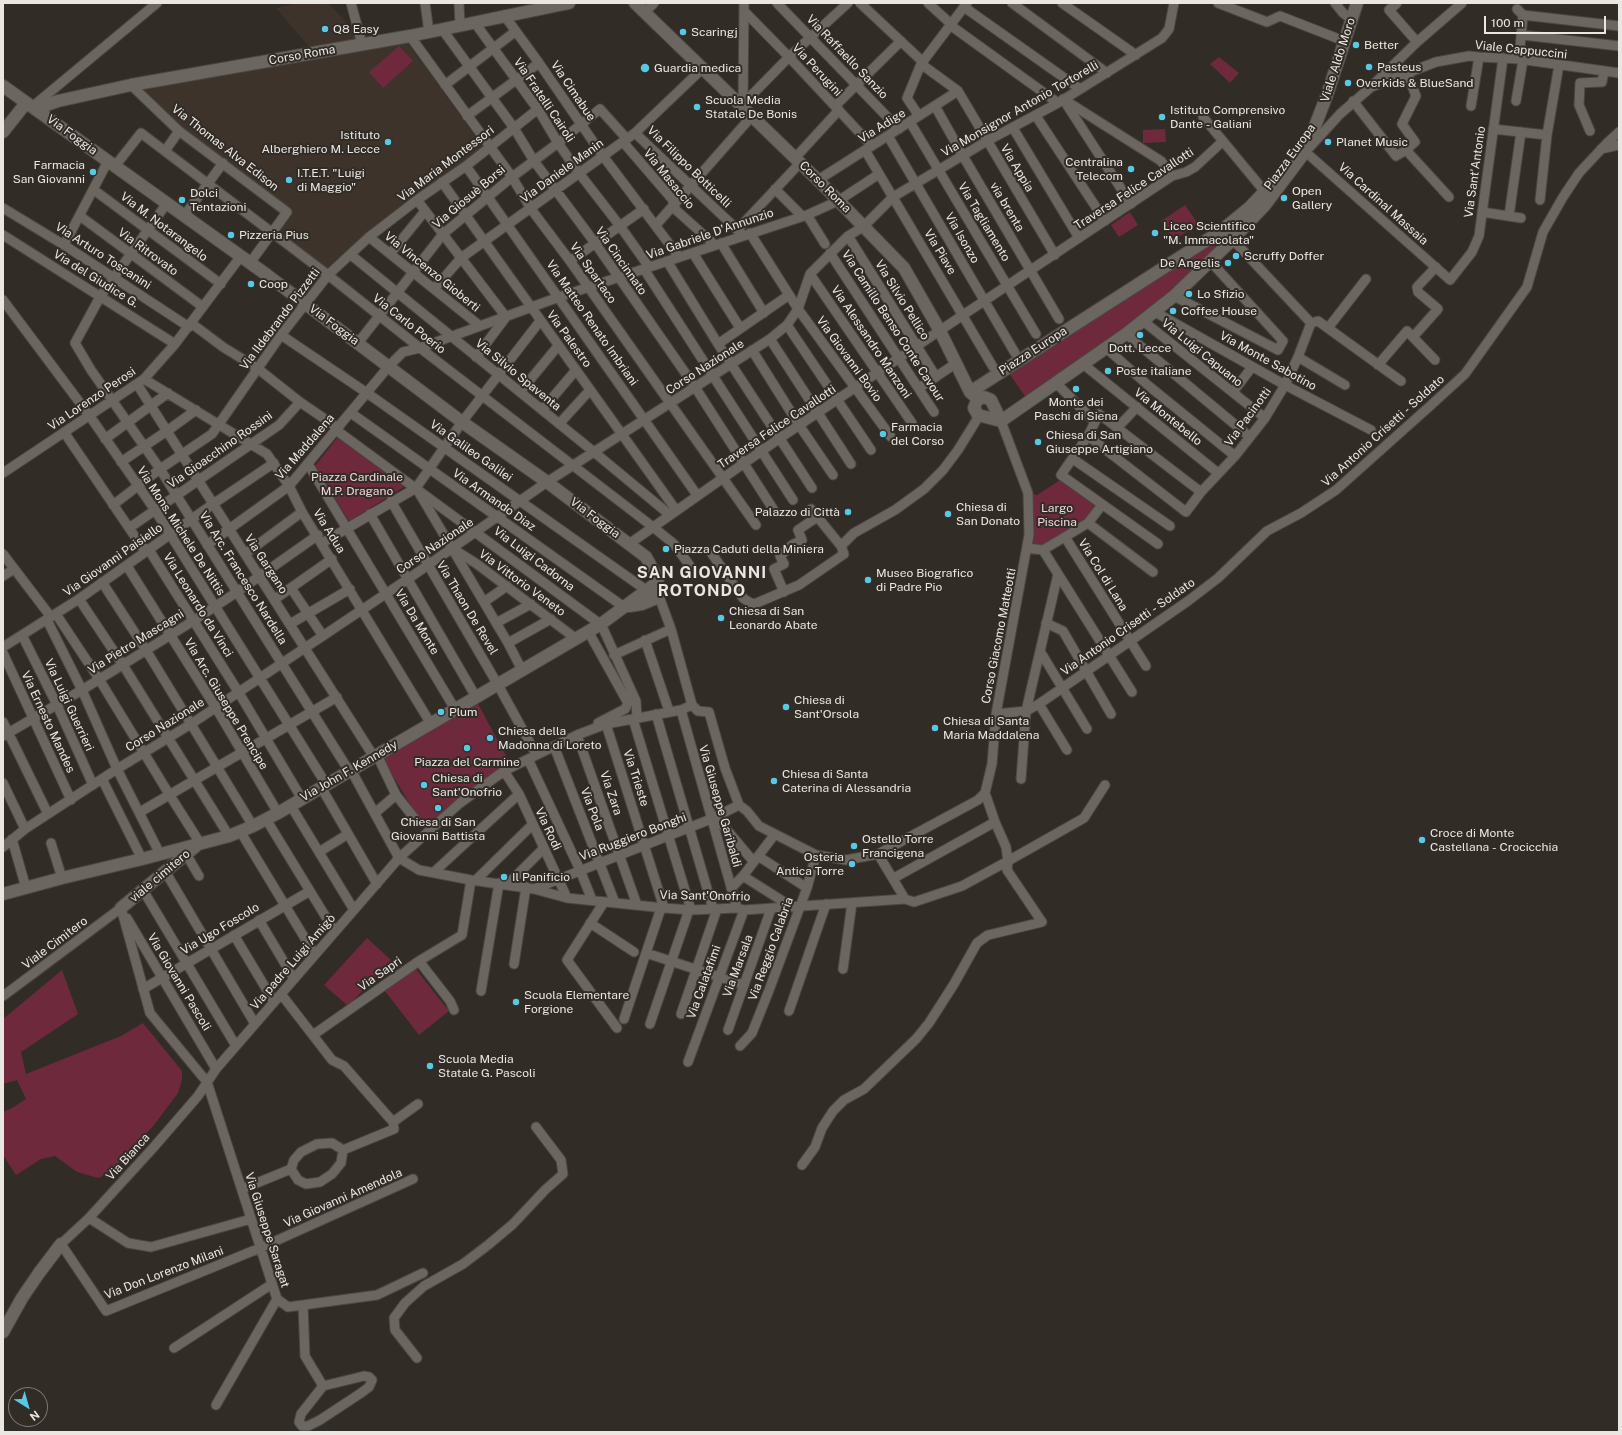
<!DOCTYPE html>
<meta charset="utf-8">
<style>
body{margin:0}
#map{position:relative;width:1622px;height:1435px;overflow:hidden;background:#322c27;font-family:"Public Sans",sans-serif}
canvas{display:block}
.frame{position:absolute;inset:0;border:4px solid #eae7e3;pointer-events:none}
.north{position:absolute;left:8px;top:1387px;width:40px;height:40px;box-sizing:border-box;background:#322c27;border:1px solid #7c7772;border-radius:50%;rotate:143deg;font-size:11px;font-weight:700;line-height:16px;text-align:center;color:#eae7e3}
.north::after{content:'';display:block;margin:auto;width:14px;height:18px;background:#59c8e5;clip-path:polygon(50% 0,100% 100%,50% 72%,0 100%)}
.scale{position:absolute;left:1484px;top:16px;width:122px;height:18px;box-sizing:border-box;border:2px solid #eae7e3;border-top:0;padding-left:5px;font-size:12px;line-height:14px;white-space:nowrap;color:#eae7e3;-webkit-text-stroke:3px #322c27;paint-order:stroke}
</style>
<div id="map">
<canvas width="1622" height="1435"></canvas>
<div class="frame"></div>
<div class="north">N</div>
<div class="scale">100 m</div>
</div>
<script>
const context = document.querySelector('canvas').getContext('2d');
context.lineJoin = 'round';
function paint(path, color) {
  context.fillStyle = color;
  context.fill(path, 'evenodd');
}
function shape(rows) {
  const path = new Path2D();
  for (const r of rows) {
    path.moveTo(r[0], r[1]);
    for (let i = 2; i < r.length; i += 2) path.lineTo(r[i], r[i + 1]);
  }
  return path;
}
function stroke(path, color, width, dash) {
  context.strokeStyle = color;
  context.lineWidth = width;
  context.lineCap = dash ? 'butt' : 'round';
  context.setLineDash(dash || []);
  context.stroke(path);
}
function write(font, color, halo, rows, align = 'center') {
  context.font = font + ' "Public Sans",sans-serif';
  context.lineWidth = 4;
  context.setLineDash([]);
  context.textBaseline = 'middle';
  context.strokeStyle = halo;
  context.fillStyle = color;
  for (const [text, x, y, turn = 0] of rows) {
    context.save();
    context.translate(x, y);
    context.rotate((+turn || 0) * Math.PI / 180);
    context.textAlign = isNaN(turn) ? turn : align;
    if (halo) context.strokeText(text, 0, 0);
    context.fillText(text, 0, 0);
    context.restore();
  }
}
paint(shape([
 [298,3,328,3,356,32,361,50,407,42,483,147,366,234,326,269,276,233,291,213,181,129,139,88,310,48,276,8]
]), '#3e332a');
paint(shape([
 [399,46,413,61,383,88,369,72],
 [1219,57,1239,73,1230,83,1210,64],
 [1165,129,1166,142,1143,143,1143,130],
 [1185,205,1198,224,1174,240,1161,221],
 [1130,212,1138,225,1119,237,1111,225],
 [1221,231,1228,244,1174,296,1029,402,1006,369],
 [338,437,404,487,349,521,315,466],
 [1063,478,1102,510,1090,526,1047,553,1026,556,1028,493,1037,495],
 [477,702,511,765,426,830,382,758],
 [367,938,391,960,348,1006,324,985],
 [415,968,449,1011,419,1035,385,991],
 [62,970,78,1014,21,1052,26,1074,121,1036,143,1023,182,1071,182,1080,178,1093,154,1125,108,1174,98,1178,77,1172,55,1156,41,1159,16,1175,3,1155,3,1112,12,1108,26,1099,17,1080,3,1084,3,1019]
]), '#6e293d');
const street = shape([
 [351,3,362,44],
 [425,3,429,32],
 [459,3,460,26],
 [777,3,899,129],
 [860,3,923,62],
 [928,3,951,24],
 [1012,3,1107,73],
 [1062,3,1136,55],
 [1218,3,1267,22,1280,16,1344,41],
 [1335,3,1343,13,1351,19],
 [1397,3,1389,10,1417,42],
 [964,7,1080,89],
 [1517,9,1523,15,1519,59],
 [744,11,789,57,872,146],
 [645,12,654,3],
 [504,15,539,63,603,156,679,257],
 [1523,15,1619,26],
 [475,23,539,111,558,143,579,173,620,226,649,267],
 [950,25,1058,103],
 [442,29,514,128,534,161,595,243,695,387,775,512],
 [1522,35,1619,46],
 [410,36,512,177,531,209,570,261,756,525],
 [921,64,958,91,1055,255],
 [1407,73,1416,96,1402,124,1415,142,1406,150,1449,197],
 [1375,83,1417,42,1462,3],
 [131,85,179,131,287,212,250,263],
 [445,85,516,31],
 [1063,99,1161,161,1172,176],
 [1353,101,1396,156,1406,150],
 [1516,101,1523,60],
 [1065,102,1131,204],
 [743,103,744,3],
 [741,106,789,57,848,3],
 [835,106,901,41],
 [935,106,963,156,1059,319],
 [1471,106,1479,57],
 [32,107,157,3],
 [467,116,539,63],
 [919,116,907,98,921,64,967,3],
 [1036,116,1105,221],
 [1203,117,1265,192,1266,197],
 [910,122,1036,334],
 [1013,128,1079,238],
 [1493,129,1547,135],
 [1590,131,1579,105,1580,83,1602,82,1604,71],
 [635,133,743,235],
 [888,136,1015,353],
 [623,142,672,199,676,210,715,245],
 [1300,147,1450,280,1472,252,1479,236,1503,58],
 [1308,149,1340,114,1371,87,1436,62,1469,56,1479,57,1519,59,1619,73],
 [1601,149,1619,145],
 [865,150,993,367],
 [165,151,179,131],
 [795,158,839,110],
 [115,166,141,133,328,275,420,348,653,527,674,544,690,566],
 [466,166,697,495],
 [818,180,958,91],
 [442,182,676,510],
 [775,189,802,216],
 [94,190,221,284],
 [417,200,506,317,476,357],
 [1540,200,1547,135,1559,65],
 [167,203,100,297,75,343,91,370,160,469,349,771],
 [3,208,64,245,189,327],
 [1482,212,1521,218],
 [807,215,825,244],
 [80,216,203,307],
 [184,216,223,163],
 [1509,216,1521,132],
 [656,225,752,116],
 [737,230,800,163],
 [1221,231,1227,232,1230,235,1233,240,1311,323,1318,321,1401,381],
 [750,233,798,309,891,437],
 [3,235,175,344],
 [848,236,936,377],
 [369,237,480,326],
 [721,243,764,313],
 [64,245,108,161],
 [693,253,740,328],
 [830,253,934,412],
 [390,254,425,211],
 [351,255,594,452,670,515],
 [570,261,644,209],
 [667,261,718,344,812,488],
 [644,269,793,500],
 [810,274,912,423],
 [434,289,461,258,635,133,702,69],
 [1174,296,1278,350,1283,341,1211,262],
 [3,300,89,415,155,510,326,784],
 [1155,312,1285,385,1371,430],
 [1143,321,1265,418],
 [191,323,223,347,257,368,300,402,338,428],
 [787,325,871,450],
 [1328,328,1366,279],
 [1126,334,1250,437],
 [281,335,367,393,646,590],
 [1413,337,1438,309,1418,292,1417,287,1436,267],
 [770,339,851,464],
 [358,343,443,234,512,177,558,143,600,109,627,139],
 [718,344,789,295],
 [1106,348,1150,387,1235,456],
 [752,350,799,425,833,475],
 [1298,357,1345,385],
 [1083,364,1218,473],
 [1378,365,1407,331,1435,360],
 [144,379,267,454,289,486,302,512,431,724],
 [1056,383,1095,422,1088,436,1061,475,1158,544],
 [137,384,374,757],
 [919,388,955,364],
 [520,392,558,346],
 [1233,392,1252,367],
 [542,410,576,370],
 [351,413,624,607],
 [1095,422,1099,414,1201,492],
 [559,424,590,390],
 [1117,428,1137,407],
 [336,430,596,621,599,625],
 [64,432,142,547,149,550,239,693,302,799],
 [1088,436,1186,512,1201,492,1235,456,1265,418,1285,385,1298,357,1311,323],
 [105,439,168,393],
 [1073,459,1170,526],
 [121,462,167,431,196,410],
 [308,464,455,709],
 [3,473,144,379,175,344,241,256],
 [418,491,508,643,522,670],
 [391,501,498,685,536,754,540,752],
 [113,505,160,469,212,434,281,335,328,275,369,237,417,200,466,166,538,109],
 [811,509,841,546],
 [370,514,476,697],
 [1088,523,1153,572],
 [129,528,279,425,300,402],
 [1065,537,1146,666],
 [322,543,416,488,462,422,540,321],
 [629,544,780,438,963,315,1172,176,1186,172,1195,167,1223,141],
 [207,545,289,486,389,366,403,352,420,348,559,297,807,215,838,201,879,174],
 [1027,548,1043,550,1088,523,1102,505],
 [453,549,477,564,575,638],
 [1043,550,1132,692],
 [3,554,51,617],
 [245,554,302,512],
 [712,554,743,598,749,602,754,604,759,602,799,585,844,554,841,546,854,533,895,510,924,489,943,470,958,450,979,416],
 [127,566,216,708,278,813],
 [3,576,14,569],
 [102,582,146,650,253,826],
 [291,588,323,636],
 [657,591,671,629,692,705,698,711,709,712,725,768,739,805,747,811,759,826,816,855,846,860,878,854,978,800,985,793,992,764,996,714,1029,535,1028,493,1001,421],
 [784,592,774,569,784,564,780,556,792,545,802,540,798,530,817,517],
 [79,599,123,665,229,836],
 [275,599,332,559],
 [484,602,507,586],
 [56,614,99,679,169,794,200,843],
 [47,620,82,690,117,769,160,854],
 [496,623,531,604],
 [1046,623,1063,631,1111,714],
 [290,624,350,589],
 [601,624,636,701,637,718],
 [588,631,628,703,625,709,598,723],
 [22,635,57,705,93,785],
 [645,640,669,711],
 [508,643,551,619],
 [3,647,79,599,213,504,274,463],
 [1040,651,1087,729],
 [3,653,71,800],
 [614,655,671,629],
 [1039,704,1067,750],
 [681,710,737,908],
 [656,714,713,909],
 [996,714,1026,711,1039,704,1188,601,1218,578,1267,531,1301,513,1336,490,1430,406,1465,374,1527,287,1543,232,1563,197,1579,173,1607,143,1619,132],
 [633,719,691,910],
 [3,722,48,814],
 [606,724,664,908],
 [577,735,637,905],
 [3,736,82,690,193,621,237,592,318,535],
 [554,746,615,903],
 [377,755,396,795,415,819],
 [528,759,580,870,592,900],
 [351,770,399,858],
 [504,771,519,794,567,898],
 [102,779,142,859],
 [1021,779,1026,711,1058,574],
 [3,783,25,829],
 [321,787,377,884],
 [291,806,354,910],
 [140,812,337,697],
 [375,813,396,795],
 [716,817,753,861],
 [266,819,335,932],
 [240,831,315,955],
 [12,839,26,888],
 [51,843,62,878],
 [3,847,25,829,117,769,191,724,408,579,547,482,770,339,787,325,798,309,810,274,848,236,863,227,893,197,987,141,1058,103,1162,38,1169,29,1174,3],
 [319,852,348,834],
 [186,854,199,876],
 [878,854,905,899],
 [758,856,807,888],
 [399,858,419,870,471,880,534,889,567,898,664,908,691,910,737,908,744,910,905,899,914,902,962,886,1008,861,1006,847,995,822,985,793],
 [165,871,255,1024],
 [434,872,519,794],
 [743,876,792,907],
 [894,878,995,822],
 [476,880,533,824],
 [508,884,544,848],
 [731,888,743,876,775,834],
 [534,889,711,819,739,805],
 [143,890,236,1046],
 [604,902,567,960,617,1028],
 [121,908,150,1013,207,1082,277,1299,288,1307,303,1305,305,1356,323,1386],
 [127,918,216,1069],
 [259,920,294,979],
 [590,923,634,952],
 [234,935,274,1002],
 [646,953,744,985],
 [419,961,450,1001,454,1010],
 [514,964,526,887],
 [843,969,852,903],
 [143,989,310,891],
 [481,991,499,883],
 [281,994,332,1060,344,1066,393,1122,418,1104],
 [3,996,121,908],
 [789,1011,826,904],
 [681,1014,717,909],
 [624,1019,661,908],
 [650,1024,689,910],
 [728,1030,771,909],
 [313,1035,419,961,462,935,471,880],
 [740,1046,752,1033,768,993,807,888,816,855],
 [688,1062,744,910],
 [802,1165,815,1147,822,1128,833,1111,844,1100,864,1089,916,1039,929,1023,954,984,977,943,988,935,1042,922,1007,870,1008,861,1084,818,1105,785],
 [291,1169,298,1180,306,1184,320,1182,332,1174,341,1163,343,1150],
 [413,1179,260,1248,106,1311,61,1244,89,1218,153,1148,198,1096,216,1069,399,858,460,803,504,771,577,735,606,724,681,710,692,705],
 [242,1189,291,1169,294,1160,301,1152,317,1144,332,1143,343,1150,394,1129,393,1122],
 [89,1218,128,1243,151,1247,251,1219],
 [303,1305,377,1295,423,1273],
 [174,1348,272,1284],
 [417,1358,395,1330,394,1318,405,1303,424,1286,463,1264,488,1245,513,1224,545,1190,563,1174,561,1160,536,1127],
 [364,1376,369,1377,372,1380,369,1387,361,1393,320,1420,308,1426,302,1426,299,1422,301,1414,323,1386,364,1376],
 [216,1405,277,1299]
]);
const secondary = shape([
 [635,3,826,188,904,268,940,331,970,392,978,399],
 [3,86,267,275,462,422,547,482,646,557,658,579,655,584,601,624,278,813,253,826,229,836,142,859,62,878,3,894],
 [37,110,49,104,58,101,131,85,410,36,569,3],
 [3,132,26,103],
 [970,392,1221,231,1249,208,1271,185],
 [1001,421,991,400,984,397,977,400,974,408,978,415,1001,421,1126,334,1174,296,1228,244,1265,205,1305,152,1327,95,1357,3],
 [629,606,642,604,659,597],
 [121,908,196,846],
 [3,1332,22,1298,39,1273,61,1244]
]);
stroke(street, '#4b4743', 11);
stroke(secondary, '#4b4743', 14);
stroke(street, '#6c6660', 9);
stroke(secondary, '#6c6660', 12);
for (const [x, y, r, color] of [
 [325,29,4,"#59c8e5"],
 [683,32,4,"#59c8e5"],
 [1356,45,4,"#59c8e5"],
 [1369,67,4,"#59c8e5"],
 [645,68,5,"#59c8e5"],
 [1348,83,4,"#59c8e5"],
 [697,107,4,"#59c8e5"],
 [1162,117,4,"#59c8e5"],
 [388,142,4,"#59c8e5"],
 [1328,142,4,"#59c8e5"],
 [1131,169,4,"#59c8e5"],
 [93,172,4,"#59c8e5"],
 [289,180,4,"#59c8e5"],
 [1284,198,4,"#59c8e5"],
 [182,200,4,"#59c8e5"],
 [1155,233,4,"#59c8e5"],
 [231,235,4,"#59c8e5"],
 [1236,256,4,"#59c8e5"],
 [1228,263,4,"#59c8e5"],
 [251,284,4,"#59c8e5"],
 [1189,294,4,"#59c8e5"],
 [1173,311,4,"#59c8e5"],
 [1140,335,4,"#59c8e5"],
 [1108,371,4,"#59c8e5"],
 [1076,389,4,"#59c8e5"],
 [883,434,4,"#59c8e5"],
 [1038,442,4,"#59c8e5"],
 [848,512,4,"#59c8e5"],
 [948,514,4,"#59c8e5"],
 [666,549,4,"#59c8e5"],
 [868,580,4,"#59c8e5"],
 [721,618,4,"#59c8e5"],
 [786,707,4,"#59c8e5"],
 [441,712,4,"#59c8e5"],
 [935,728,4,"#59c8e5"],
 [490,738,4,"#59c8e5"],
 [467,748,4,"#59c8e5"],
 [774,781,4,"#59c8e5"],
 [424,785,4,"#59c8e5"],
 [438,808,4,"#59c8e5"],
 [1422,840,4,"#59c8e5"],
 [854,846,4,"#59c8e5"],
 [852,864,4,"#59c8e5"],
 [504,877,4,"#59c8e5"],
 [516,1002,4,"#59c8e5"],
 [430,1066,4,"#59c8e5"]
]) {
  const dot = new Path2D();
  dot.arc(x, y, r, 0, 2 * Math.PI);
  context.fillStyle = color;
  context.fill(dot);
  stroke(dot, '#322c27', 1.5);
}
write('12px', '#eae7e3', '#322c27', [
 ["Q8 Easy",333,29],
 ["Scaringj",691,32],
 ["Better",1364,45],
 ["Pasteus",1377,67],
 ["Guardia medica",654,68],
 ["Overkids & BlueSand",1356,83],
 ["Scuola Media",705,100],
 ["Statale De Bonis",705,114],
 ["Istituto Comprensivo",1170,110],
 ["Dante - Galiani",1170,124],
 ["Istituto",380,135,"right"],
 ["Alberghiero M. Lecce",380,149,"right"],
 ["Planet Music",1336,142],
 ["Centralina",1123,162,"right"],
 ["Telecom",1123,176,"right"],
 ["Farmacia",85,165,"right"],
 ["San Giovanni",85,179,"right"],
 ["I.T.E.T. \"Luigi",297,173],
 ["di Maggio\"",297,187],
 ["Open",1292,191],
 ["Gallery",1292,205],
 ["Dolci",190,193],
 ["Tentazioni",190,207],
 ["Liceo Scientifico",1163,226],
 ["\"M. Immacolata\"",1163,240],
 ["Pizzeria Pius",239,235],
 ["Scruffy Doffer",1244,256],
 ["De Angelis",1220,263,"right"],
 ["Coop",259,284],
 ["Lo Sfizio",1197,294],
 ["Coffee House",1181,311],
 ["Dott. Lecce",1140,348,"center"],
 ["Poste italiane",1116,371],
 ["Monte dei",1076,402,"center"],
 ["Paschi di Siena",1076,416,"center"],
 ["Farmacia",891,427],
 ["del Corso",891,441],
 ["Chiesa di San",1046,435],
 ["Giuseppe Artigiano",1046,449],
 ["Chiesa di",956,507],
 ["San Donato",956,521],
 ["Palazzo di Città",840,512,"right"],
 ["Piazza Caduti della Miniera",674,549],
 ["Museo Biografico",876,573],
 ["di Padre Pio",876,587],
 ["Chiesa di San",729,611],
 ["Leonardo Abate",729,625],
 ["Chiesa di",794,700],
 ["Sant'Orsola",794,714],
 ["Plum",449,712],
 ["Chiesa di Santa",943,721],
 ["Maria Maddalena",943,735],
 ["Chiesa della",498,731],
 ["Madonna di Loreto",498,745],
 ["Piazza del Carmine",467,762,"center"],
 ["Chiesa di Santa",782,774],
 ["Caterina di Alessandria",782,788],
 ["Chiesa di",432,778],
 ["Sant'Onofrio",432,792],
 ["Chiesa di San",438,822,"center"],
 ["Giovanni Battista",438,836,"center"],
 ["Croce di Monte",1430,833],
 ["Castellana - Crocicchia",1430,847],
 ["Ostello Torre",862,839],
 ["Francigena",862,853],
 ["Osteria",844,857,"right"],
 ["Antica Torre",844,871,"right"],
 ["Il Panificio",512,877],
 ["Scuola Elementare",524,995],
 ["Forgione",524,1009],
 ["Scuola Media",438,1059],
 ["Statale G. Pascoli",438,1073]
], 'left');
write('12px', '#eae7e3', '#322c27', [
 ["Viale Cappuccini",1521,50,6],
 ["Corso Roma",302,55,-10],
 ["Via Raffaello Sanzio",847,57,46],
 ["Viale Aldo Moro",1338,60,-72],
 ["Via Perugini",817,70,47],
 ["Via Cimabue",573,91,56],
 ["Via Fratelli Cairoli",544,100,56],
 ["Via Monsignor Antonio Tortorelli",1020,109,-30],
 ["Via Adige",882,126,-32],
 ["Via Foggia",72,135,36],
 ["Via Thomas Alva Edison",225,148,38],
 ["Piazza Europa",1290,157,-54],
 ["Via Maria Montessori",446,164,-37],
 ["Via Filippo Botticelli",689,167,44],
 ["Via Appia",1017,168,59],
 ["Via Daniele Manin",562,171,-36],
 ["Via Sant'Antonio",1475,172,-82],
 ["Via Masaccio",669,179,51],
 ["Corso Roma",825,187,45],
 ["Traversa Felice Cavallotti",1134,189,-33],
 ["Via Giosuè Borsi",469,197,-40],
 ["Via Cardinal Massaia",1383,204,42],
 ["via brenta",1007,207,59],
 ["Via Tagliamento",984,222,59],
 ["Via M. Notarangelo",164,227,37],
 ["Via Gabriele D'Annunzio",710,234,-19],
 ["Via Isonzo",962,238,60],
 ["Via Ritrovato",148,252,36],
 ["Via Piave",940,252,59],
 ["Via Arturo Toscanini",103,256,33],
 ["Via Cincinnato",621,261,55],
 ["Via Vincenzo Gioberti",432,272,39],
 ["Via Spartaco",593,273,55],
 ["Via del Giudice G.",96,279,32],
 ["Via Silvio Pellico",902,300,58],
 ["Via Ildebrando Pizzetti",280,319,-53],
 ["Via Matteo Renato Imbriani",592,323,55],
 ["Via Carlo Poerio",409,324,38],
 ["Via Foggia",334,325,37],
 ["Via Camillo Benso Conte Cavour",893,326,57],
 ["Via Palestro",569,339,54],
 ["Via Alessandro Manzoni",871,342,56],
 ["Piazza Europa",1033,351,-33],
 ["Via Luigi Capuano",1202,353,39],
 ["Via Giovanni Bovio",849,359,54],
 ["Via Monte Sabotino",1268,361,29],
 ["Corso Nazionale",705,367,-33],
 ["Via Silvio Spaventa",518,375,39],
 ["Via Lorenzo Perosi",92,399,-34],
 ["Via Montebello",1168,417,39],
 ["Via Pacinotti",1248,417,-54],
 ["Traversa Felice Cavallotti",777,427,-34],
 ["Via Antonio Crisetti - Soldato",1383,431,-42],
 ["Via Maddalena",305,447,-49],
 ["Via Gioacchino Rossini",220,450,-35],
 ["Via Galileo Galilei",471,451,35],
 ["Via Armando Diaz",494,500,35],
 ["Via Foggia",595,518,37],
 ["Via Mons. Michele De Nittis",181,531,57],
 ["Via Adua",329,531,58],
 ["Corso Nazionale",435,546,-34],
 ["Via Luigi Cadorna",534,559,37],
 ["Via Giovanni Paisiello",113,560,-35],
 ["Via Gargano",266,564,57],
 ["Via Col di Lana",1103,575,58],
 ["Via Arc. Francesco Nardella",243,578,58],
 ["Via Vittorio Veneto",522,583,36],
 ["Via Leonardo da Vinci",198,605,58],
 ["Via Thaon De Revel",467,608,59],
 ["Via Da Monte",417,622,59],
 ["Via Antonio Crisetti - Soldato",1128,627,-35],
 ["Corso Giacomo Matteotti",999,636,-79],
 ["Via Pietro Mascagni",136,642,-32],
 ["Via Arc. Giuseppe Prencipe",226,704,59],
 ["Via Luigi Guerrieri",69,705,65],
 ["Via Ernesto Mandes",48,722,65],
 ["Corso Nazionale",165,725,-32],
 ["Via John F. Kennedy",349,771,-30],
 ["Via Trieste",636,778,72],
 ["Via Zara",611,793,71],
 ["Via Giuseppe Garibaldi",720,806,74],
 ["Via Pola",592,809,69],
 ["Via Rodi",548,829,65],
 ["Via Ruggiero Bonghi",633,837,-21],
 ["viale cimitero",160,876,-40],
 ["Via Sant'Onofrio",705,896,1],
 ["Via Ugo Foscolo",220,929,-31],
 ["Viale Cimitero",55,943,-37],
 ["Via Reggio Calabria",771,949,-70],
 ["Via padre Luigi Amigò",293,962,-49],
 ["Via Marsala",738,966,-70],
 ["Via Sapri",380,974,-35],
 ["Via Giovanni Pascoli",179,982,59],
 ["Via Calatafimi",704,982,-70],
 ["Via Bianca",128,1157,-48],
 ["Via Giovanni Amendola",343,1198,-24],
 ["Via Giuseppe Saragat",267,1230,72],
 ["Via Don Lorenzo Milani",164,1273,-21]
]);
write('12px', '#f0d7dc', '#322c27', [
 ["Piazza Cardinale",357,477],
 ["M.P. Dragano",357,491],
 ["Largo",1057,508],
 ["Piscina",1057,522]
]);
context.letterSpacing = '1px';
write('bold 16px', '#eae7e3', '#322c27', [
 ["SAN GIOVANNI",702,573],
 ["ROTONDO",702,591]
]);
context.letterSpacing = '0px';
</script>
